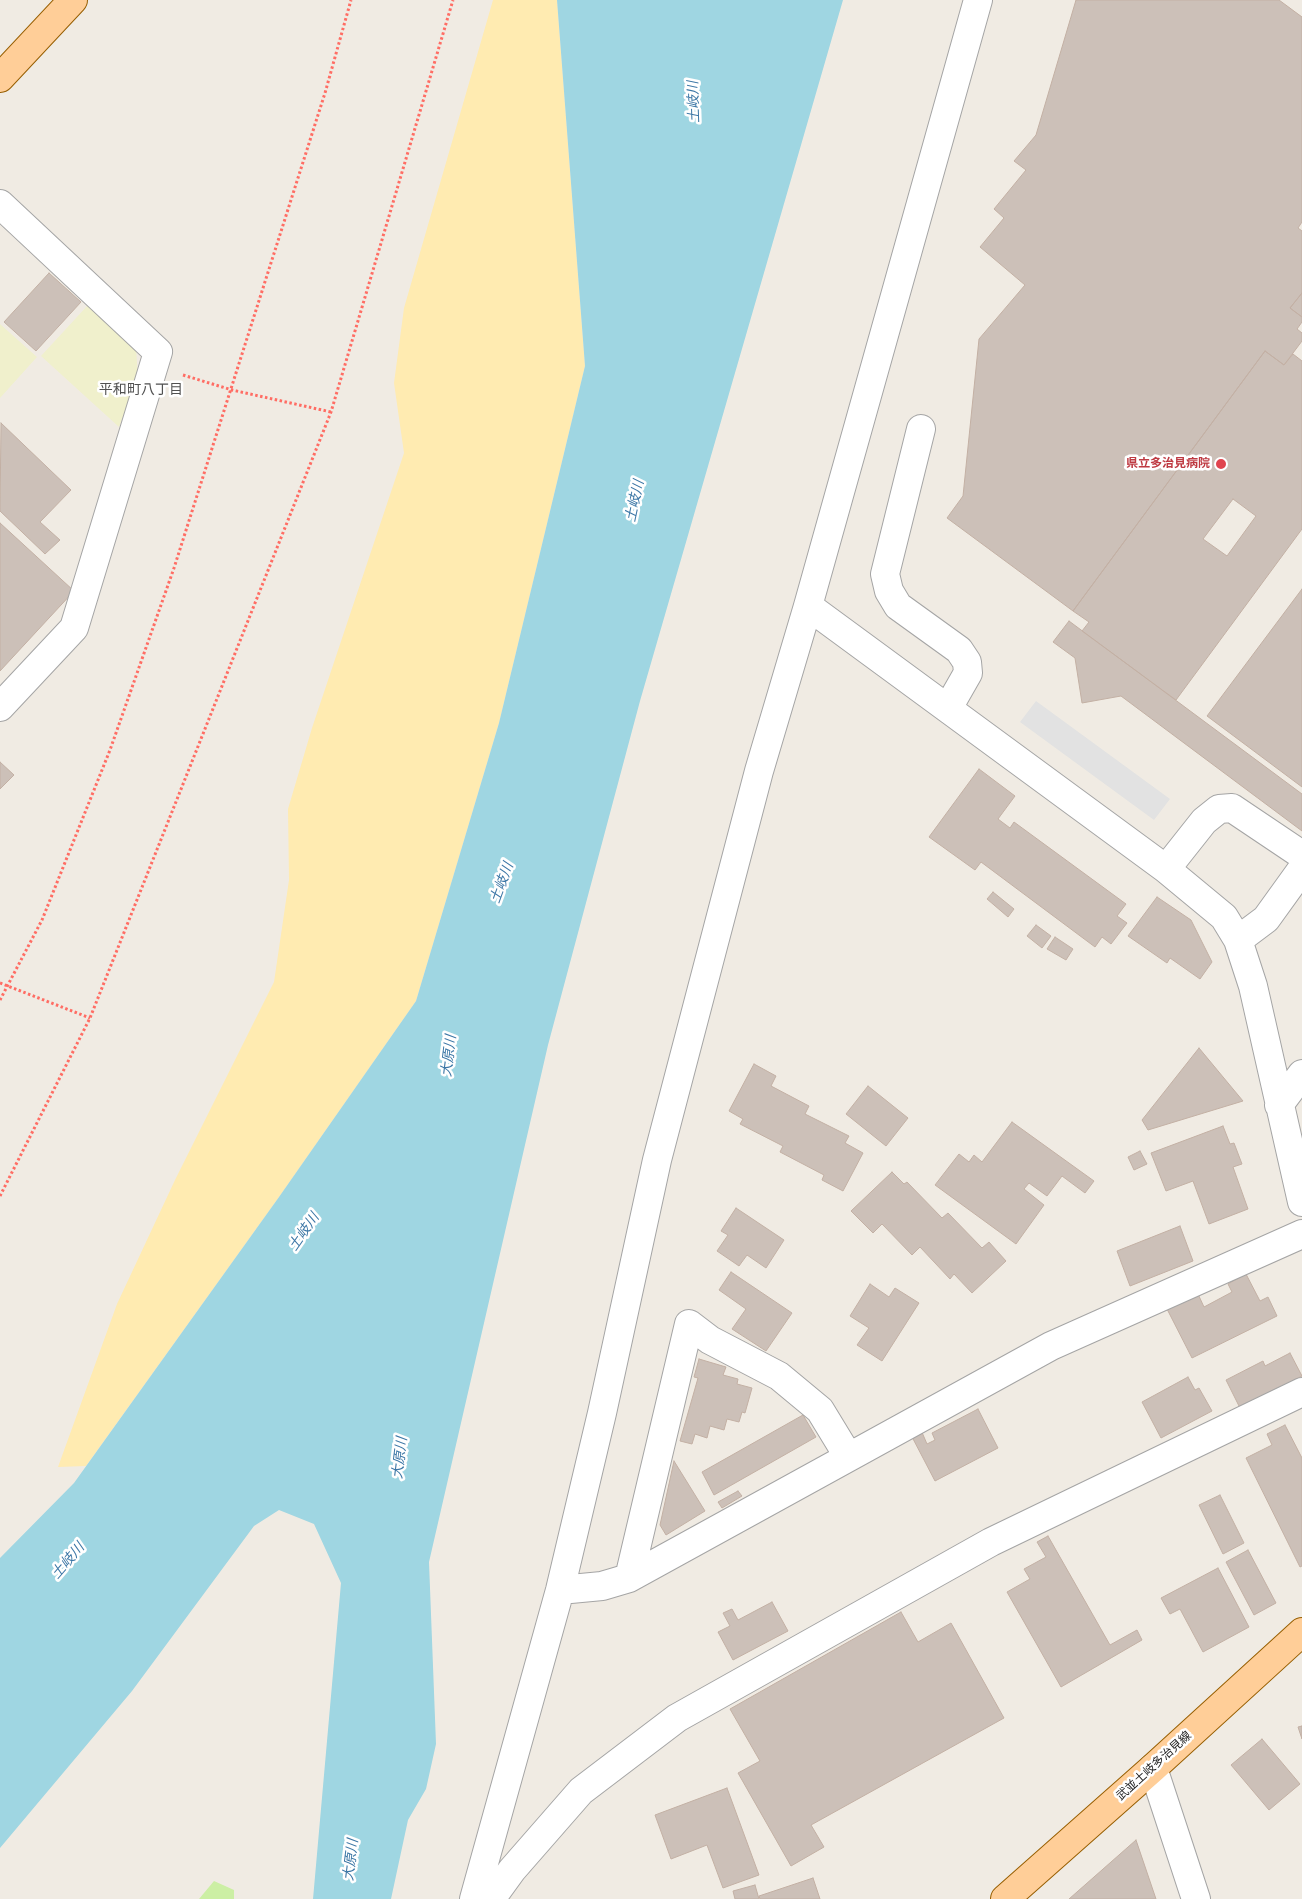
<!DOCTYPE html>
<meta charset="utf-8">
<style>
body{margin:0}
canvas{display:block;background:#f0ebe3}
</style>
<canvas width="1302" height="1899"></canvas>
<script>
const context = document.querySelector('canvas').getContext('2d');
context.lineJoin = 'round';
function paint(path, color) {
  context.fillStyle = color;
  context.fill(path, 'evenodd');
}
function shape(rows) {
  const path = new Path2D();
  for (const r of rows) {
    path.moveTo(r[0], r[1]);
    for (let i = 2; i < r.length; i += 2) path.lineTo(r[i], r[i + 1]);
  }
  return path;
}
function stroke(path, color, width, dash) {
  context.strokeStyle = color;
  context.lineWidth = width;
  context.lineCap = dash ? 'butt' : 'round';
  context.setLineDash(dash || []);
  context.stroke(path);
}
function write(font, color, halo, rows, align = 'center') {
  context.font = font + ' "PT Sans","Noto Sans JP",sans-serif';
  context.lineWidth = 5;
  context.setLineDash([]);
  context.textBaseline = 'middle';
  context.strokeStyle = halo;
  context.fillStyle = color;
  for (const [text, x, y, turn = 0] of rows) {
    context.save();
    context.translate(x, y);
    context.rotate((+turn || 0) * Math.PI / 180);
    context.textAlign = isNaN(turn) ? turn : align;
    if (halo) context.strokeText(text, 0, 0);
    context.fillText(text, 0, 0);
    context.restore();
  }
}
paint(shape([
 [88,305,136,348,138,378,119,427,41,356],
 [0,324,37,357,0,398]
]), '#f0f0cc');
paint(shape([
 [214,1881,234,1890,234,1899,199,1899]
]), '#ccefa4');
paint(shape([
 [493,0,557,0,585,366,499,723,416,1001,279,1197,86,1466,58,1467,117,1304,175,1180,274,982,289,880,288,809,312,728,404,453,394,383,404,308]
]), '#ffebb1');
paint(shape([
 [1036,701,1170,799,1154,820,1020,722]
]), '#e2e2e2');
paint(shape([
 [557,0,843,0,640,701,548,1045,429,1562,436,1744,426,1789,408,1820,391,1899,313,1899,341,1583,314,1524,279,1510,254,1526,132,1691,0,1848,0,1558,74,1483,279,1197,416,1001,499,723,585,366]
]), '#9fd6e2');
const building = shape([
 [1076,0,1279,0,1302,17,1302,222,1298,228,1302,231,1302,293,1290,308,1302,317,1302,322,1297,329,1302,333,1302,341,1284,365,1265,351,1073,611,947,518,963,496,979,339,1025,285,980,247,1004,218,994,209,1026,170,1014,161,1036,135,1076,0],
 [49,273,81,302,36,351,4,322,49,273],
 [1302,293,1302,317,1290,308,1302,293],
 [1265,351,1284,365,1293,354,1302,361,1302,529,1176,700,1082,631,1089,622,1073,611,1265,351],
 [1233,499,1256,516,1227,556,1203,539,1233,499],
 [1,423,71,490,40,522,60,540,45,554,0,511,1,423],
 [0,523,74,591,0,671,0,523],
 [1302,589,1302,787,1207,716,1302,589],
 [1069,621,1302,794,1302,831,1121,696,1082,703,1075,658,1053,642,1069,621],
 [0,762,14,775,0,789,0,762],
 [979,769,1015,796,998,819,1010,828,1014,822,1126,904,1117,916,1127,923,1111,944,1102,937,1095,947,981,862,975,870,929,837,979,769],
 [993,892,1014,909,1008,917,987,899,993,892],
 [1157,897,1191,920,1212,962,1200,979,1170,958,1167,963,1128,936,1157,897],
 [1036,925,1051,936,1042,948,1027,936,1036,925],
 [1055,937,1073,949,1066,960,1047,949,1055,937],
 [1199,1048,1243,1101,1148,1130,1142,1120,1199,1048],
 [754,1064,776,1076,771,1086,809,1106,805,1114,849,1136,845,1143,863,1153,843,1191,822,1180,824,1175,780,1152,783,1146,740,1124,743,1119,729,1111,754,1064],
 [868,1086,908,1118,886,1146,846,1114,868,1086],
 [1012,1122,1094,1181,1085,1193,1062,1176,1047,1196,1029,1183,1024,1189,1044,1205,1016,1244,935,1185,959,1154,969,1162,974,1155,982,1162,1012,1122],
 [1223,1126,1230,1144,1234,1143,1242,1164,1233,1167,1248,1209,1209,1224,1193,1181,1166,1191,1151,1153,1223,1126],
 [1140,1151,1147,1164,1134,1170,1128,1157,1140,1151],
 [892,1172,904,1184,907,1182,942,1218,948,1213,982,1248,989,1242,1006,1261,972,1293,954,1274,950,1279,920,1247,912,1255,882,1224,873,1233,851,1211,892,1172],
 [736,1208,784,1240,766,1268,747,1255,739,1266,717,1251,728,1235,721,1231,736,1208],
 [1180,1226,1193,1261,1130,1286,1117,1251,1180,1226],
 [731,1272,792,1313,766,1351,732,1329,746,1309,719,1290,731,1272],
 [1246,1274,1260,1301,1268,1297,1277,1316,1192,1358,1167,1309,1198,1294,1204,1307,1232,1292,1228,1284,1246,1274],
 [870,1284,889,1297,895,1288,919,1303,882,1361,857,1345,869,1328,850,1316,870,1284],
 [1290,1353,1302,1376,1240,1408,1226,1380,1263,1361,1265,1366,1290,1353],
 [699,1359,726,1367,723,1375,738,1379,737,1384,752,1388,745,1413,742,1412,739,1422,727,1419,724,1430,710,1426,707,1438,695,1434,692,1444,680,1441,698,1378,694,1377,699,1359],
 [1188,1377,1195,1390,1199,1388,1212,1411,1161,1438,1142,1402,1188,1377],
 [978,1409,998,1448,935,1481,911,1435,921,1430,927,1444,935,1440,932,1433,978,1409],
 [803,1415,816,1437,714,1495,702,1472,803,1415],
 [1285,1425,1302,1458,1302,1566,1300,1567,1246,1458,1272,1445,1267,1434,1285,1425],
 [674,1461,705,1511,666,1535,660,1525,674,1461],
 [738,1491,742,1496,722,1508,718,1502,738,1491],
 [1220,1495,1244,1543,1223,1554,1199,1505,1220,1495],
 [1048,1536,1110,1645,1137,1630,1142,1640,1061,1687,1007,1592,1030,1579,1024,1569,1046,1557,1037,1542,1048,1536],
 [1248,1550,1276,1603,1254,1615,1226,1562,1248,1550],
 [1218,1568,1249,1627,1203,1652,1180,1609,1170,1614,1161,1598,1218,1568],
 [772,1602,788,1631,733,1660,718,1632,730,1626,723,1613,732,1609,738,1620,772,1602],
 [901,1612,918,1642,951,1623,1004,1718,811,1825,824,1847,791,1866,738,1773,760,1761,730,1709,901,1612],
 [1302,1726,1302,1739,1298,1727,1302,1726],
 [1262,1739,1300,1784,1269,1810,1231,1765,1262,1739],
 [727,1788,759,1875,723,1888,707,1845,671,1859,655,1815,727,1788],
 [1136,1840,1156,1899,1069,1899,1136,1840],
 [813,1878,820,1899,760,1899,759,1896,813,1878],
 [755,1885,759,1899,735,1899,733,1891,755,1885]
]);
paint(building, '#ccc0b8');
stroke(building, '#c3b0a4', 1);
const minor = shape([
 [0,204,158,352,74,628,0,707],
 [921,429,885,574,889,591,898,606,959,650,967,662,968,673,948,708],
 [808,606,1166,869,1224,917,1238,940,1253,986,1302,1202],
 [1166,869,1204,821,1219,809,1232,808,1302,855],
 [1238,940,1266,919,1302,869],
 [1279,1105,1302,1074],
 [629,1578,689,1324,710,1340,779,1376,820,1410,848,1456],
 [560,1590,602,1586,629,1578,1051,1346,1302,1234],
 [1153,1768,1196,1899],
 [474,1899,560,1590,602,1413,657,1160,759,771,808,606,978,0],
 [491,1899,512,1870,581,1791,677,1718,991,1542,1302,1392]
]);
const major = shape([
 [0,78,73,0],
 [1005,1899,1153,1768,1302,1632]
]);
stroke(minor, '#a5a5a5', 30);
stroke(major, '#975e00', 30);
stroke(shape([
 [183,375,232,390,331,412],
 [0,983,90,1018],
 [0,1000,42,920,110,750,174,568,325,93,351,0],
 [0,1196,90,1018,331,412,453,0]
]), '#ff6d64', 3, [2.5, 2.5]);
stroke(minor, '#fff', 28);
stroke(major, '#ffce98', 28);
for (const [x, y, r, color] of [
 [1221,464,6,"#e0444e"]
]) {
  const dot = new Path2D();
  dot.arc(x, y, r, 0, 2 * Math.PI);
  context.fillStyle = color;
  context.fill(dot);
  stroke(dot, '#fff', 2);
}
write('bold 12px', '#be3a42', '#fff', [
 ["県立多治見病院",1210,464]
], 'right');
write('12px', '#1e1e1e', '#fff', [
 ["武並土岐多治見線",1154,1766,-42]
]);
write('italic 14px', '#3c77a6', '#fff', [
 ["土岐川",694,102,-92],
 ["土岐川",635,501,-78],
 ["土岐川",502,883,-70],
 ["大原川",449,1056,-83],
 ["土岐川",304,1232,-55],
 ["大原川",400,1458,-83],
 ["土岐川",68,1561,-49],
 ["大原川",351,1860,-83]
]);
write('14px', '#515151', '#fff', [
 ["平和町八丁目",141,390]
]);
</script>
